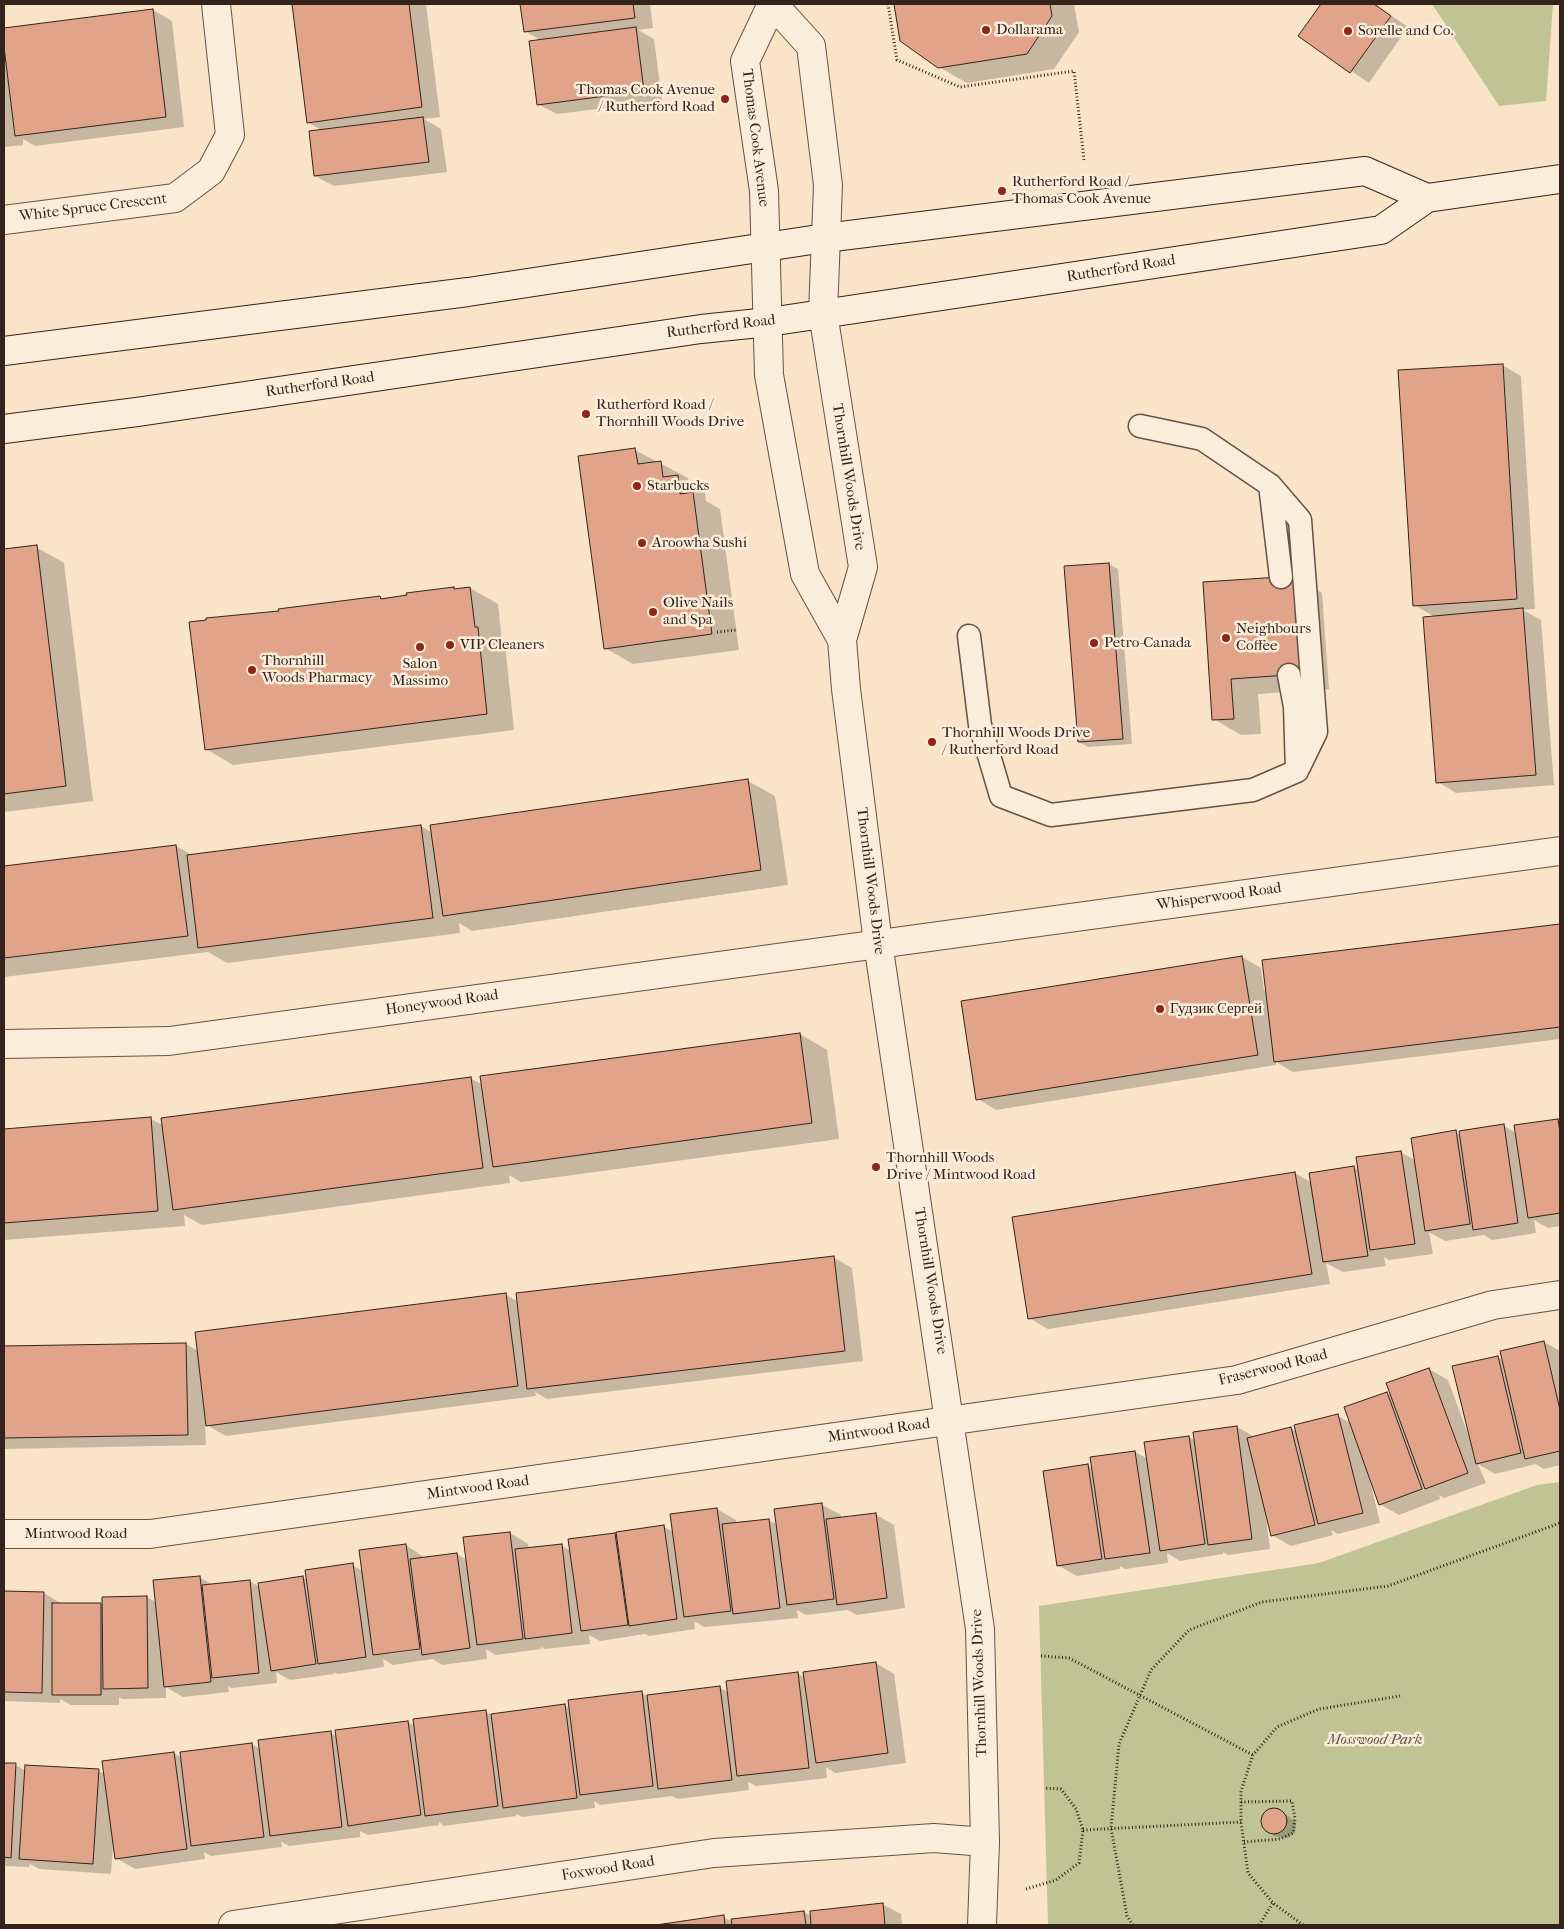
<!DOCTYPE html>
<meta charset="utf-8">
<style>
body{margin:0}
#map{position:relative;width:1564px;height:1929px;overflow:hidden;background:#f9e4c8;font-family:"IM FELL French Canon",serif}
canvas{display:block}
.frame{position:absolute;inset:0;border:5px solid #33231b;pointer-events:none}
</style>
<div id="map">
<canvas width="1564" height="1929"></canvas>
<div class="frame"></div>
</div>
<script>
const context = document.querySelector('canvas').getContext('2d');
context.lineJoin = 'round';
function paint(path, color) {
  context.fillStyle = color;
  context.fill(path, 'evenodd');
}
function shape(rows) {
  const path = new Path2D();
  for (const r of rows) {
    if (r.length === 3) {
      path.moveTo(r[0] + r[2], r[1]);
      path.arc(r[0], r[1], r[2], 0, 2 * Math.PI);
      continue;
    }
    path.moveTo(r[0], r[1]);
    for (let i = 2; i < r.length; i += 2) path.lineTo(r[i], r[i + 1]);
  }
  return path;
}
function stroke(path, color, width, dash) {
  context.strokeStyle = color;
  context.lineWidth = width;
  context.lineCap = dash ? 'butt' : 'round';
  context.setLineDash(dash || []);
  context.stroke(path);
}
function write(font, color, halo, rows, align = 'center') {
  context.font = font + ' "IM FELL French Canon",serif';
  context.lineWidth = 5;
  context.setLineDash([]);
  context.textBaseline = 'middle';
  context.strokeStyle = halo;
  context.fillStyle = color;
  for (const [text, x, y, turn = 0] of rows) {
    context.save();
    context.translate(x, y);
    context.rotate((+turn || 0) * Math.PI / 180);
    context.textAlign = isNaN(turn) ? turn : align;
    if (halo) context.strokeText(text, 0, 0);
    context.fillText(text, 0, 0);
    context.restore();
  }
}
paint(shape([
 [1432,4,1553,4,1546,101,1499,106],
 [1560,1482,1560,1925,1048,1925,1039,1606,1319,1563,1537,1485]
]), '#c0c394');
paint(shape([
 [294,4,426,4,440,117,424,119,441,129,447,172,334,186,315,176,323,131,309,123],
 [522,4,650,4,653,28,638,30,654,39,662,101,557,114,538,104,542,41,525,31],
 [895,4,1074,4,1079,32,1054,69,967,83,939,67,901,40],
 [1322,4,1375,4,1408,27,1369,83,1300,36],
 [153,10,172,21,184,127,35,146,23,139,23,145,4,147,4,29],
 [1502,365,1521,376,1535,609,1523,610,1541,620,1554,785,1456,793,1438,782,1435,617,1414,605],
 [635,450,688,478,689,483,705,492,706,501,720,509,739,650,633,664,605,648],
 [36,547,64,563,93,801,4,812,4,551],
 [1109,564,1118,569,1132,744,1088,747,1079,742],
 [1295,577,1322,593,1329,689,1258,694,1261,734,1241,735,1214,719,1204,584],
 [454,588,457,590,470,588,498,604,502,642,505,644,514,730,233,765,206,749,280,613],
 [748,781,775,796,788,885,472,931,459,923,460,933,227,963,208,952,4,977,4,867,176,846,192,855,421,826,433,833],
 [1560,925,1560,1039,1293,1072,1276,1062,1276,1065,996,1110,978,1099,962,1002,1242,957,1261,968,1264,991,1267,991,1263,961],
 [800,1034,827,1050,839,1139,521,1182,509,1175,510,1183,202,1225,184,1215,185,1226,4,1240,4,1130,151,1119,164,1126,470,1078,483,1085],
 [1558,1120,1560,1121,1560,1226,1548,1228,1534,1220,1536,1233,1492,1240,1484,1235,1445,1241,1429,1232,1433,1254,1389,1260,1384,1257,1386,1266,1343,1272,1326,1263,1330,1284,1048,1329,1029,1318,1014,1218,1295,1173,1312,1183,1354,1167,1359,1171,1401,1152,1416,1161,1455,1132,1461,1135,1504,1126,1516,1133],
 [833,1257,852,1268,863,1361,547,1399,535,1392,536,1396,226,1436,205,1424,206,1445,4,1449,4,1347,186,1344,198,1351,505,1294,518,1302],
 [1544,1342,1560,1351,1560,1465,1544,1469,1536,1464,1495,1474,1478,1464,1486,1483,1444,1498,1439,1495,1440,1499,1399,1515,1380,1504,1371,1479,1370,1480,1380,1523,1338,1534,1331,1530,1333,1535,1291,1546,1272,1535,1268,1518,1266,1518,1270,1549,1228,1555,1223,1552,1223,1554,1180,1561,1167,1553,1168,1563,1125,1569,1120,1566,1120,1569,1077,1576,1059,1566,1088,1466,1093,1469,1135,1452,1148,1459,1189,1437,1196,1441,1237,1427,1255,1437,1291,1428,1297,1432,1338,1416,1351,1423,1386,1393,1392,1396,1429,1369,1448,1380,1469,1437,1498,1357,1503,1361],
 [822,1505,841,1515,841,1519,875,1514,894,1525,905,1608,857,1615,848,1610,806,1615,797,1610,798,1618,704,1627,694,1621,695,1629,649,1636,645,1634,600,1641,589,1635,590,1644,545,1649,541,1647,541,1649,496,1655,486,1649,487,1659,442,1665,433,1659,393,1665,383,1659,384,1667,338,1674,333,1672,334,1674,290,1680,276,1672,277,1683,231,1688,228,1686,229,1692,183,1697,166,1687,166,1698,122,1699,119,1697,119,1705,71,1705,60,1699,60,1703,4,1701,4,1592,44,1593,62,1604,103,1604,147,1597,157,1603,199,1577,213,1585,249,1581,260,1587,303,1578,308,1580,352,1565,363,1571,406,1545,425,1558,457,1554,467,1560,510,1533,528,1544,529,1549,562,1546,571,1551,615,1534,618,1536,664,1527,674,1532,672,1515,717,1509,736,1520,736,1524,768,1520,778,1525],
 [426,1646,426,1649,389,1654,389,1651],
 [876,1663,894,1674,906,1763,835,1773,826,1767,827,1778,756,1786,748,1782,749,1790,678,1799,672,1796,600,1805,594,1801,595,1808,522,1817,516,1814,516,1816,444,1826,439,1822,439,1825,368,1835,360,1831,360,1837,289,1846,281,1841,282,1847,211,1856,204,1852,205,1859,135,1869,116,1858,113,1844,111,1874,39,1869,30,1864,29,1867,4,1866,4,1764,15,1765,26,1771,98,1771,105,1774,174,1753,182,1758,252,1744,260,1749,331,1733,337,1737,337,1731,408,1722,415,1726,486,1712,492,1715,564,1705,571,1709,641,1693,648,1696,720,1688,728,1692,797,1673,805,1678],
 [1271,1809,1281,1811,1296,1822,1295,1833,1288,1838,1277,1837,1267,1832,1262,1825,1262,1816],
 [882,1904,901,1914,902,1925,664,1925,723,1917,733,1922,804,1912,811,1916]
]), '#0003');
const building = shape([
 [292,4,409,4,422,107,307,123,292,4],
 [520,4,633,4,635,18,524,32,520,4],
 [894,4,1050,4,1052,16,1027,54,938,68,900,41,894,4],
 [1321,4,1374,4,1391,16,1350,73,1298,36,1321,4],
 [153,9,166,117,15,136,4,47,4,28,153,9],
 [636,27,644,91,537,105,529,41,636,27],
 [423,117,429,162,314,176,309,131,423,117],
 [1503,364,1517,599,1413,606,1398,370,1503,364],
 [635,448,638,464,661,461,663,477,678,475,680,494,693,492,712,634,604,649,578,456,635,448],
 [37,545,66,786,4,794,4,549,37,545],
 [1109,563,1123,739,1078,742,1064,566,1109,563],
 [1295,576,1302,674,1231,679,1234,719,1212,720,1203,582,1295,576],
 [454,587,454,589,470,587,475,627,478,627,487,714,205,750,189,622,206,620,206,618,279,611,278,609,380,596,381,599,407,595,406,593,454,587],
 [1523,608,1536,775,1436,783,1423,617,1523,608],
 [748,779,761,870,443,916,430,825,748,779],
 [421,825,433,918,198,948,187,855,421,825],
 [176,845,188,936,4,958,4,866,176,845],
 [1560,924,1560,1027,1274,1062,1262,960,1560,924],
 [1242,956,1258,1055,976,1100,961,1001,1242,956],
 [800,1033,812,1123,493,1167,480,1076,800,1033],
 [471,1077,483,1168,173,1210,161,1118,471,1077],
 [151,1117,158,1211,4,1223,4,1129,151,1117],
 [1558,1119,1560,1133,1560,1213,1528,1218,1514,1125,1558,1119],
 [1504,1124,1518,1223,1473,1230,1459,1131,1504,1124],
 [1456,1130,1470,1224,1425,1231,1411,1138,1456,1130],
 [1401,1151,1415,1244,1370,1250,1356,1157,1401,1151],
 [1354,1166,1368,1256,1323,1262,1309,1173,1354,1166],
 [1295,1172,1312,1274,1028,1319,1012,1217,1295,1172],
 [834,1256,845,1351,527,1389,516,1293,834,1256],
 [506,1293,518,1386,206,1426,195,1332,506,1293],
 [1544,1341,1560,1410,1560,1451,1525,1459,1500,1351,1544,1341],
 [186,1343,188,1435,4,1438,4,1346,186,1343],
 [1498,1356,1521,1453,1476,1464,1452,1366,1498,1356],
 [1429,1368,1468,1473,1425,1489,1386,1383,1429,1368],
 [1387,1392,1422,1489,1379,1505,1344,1407,1387,1392],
 [1338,1414,1363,1513,1318,1524,1294,1425,1338,1414],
 [1237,1426,1252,1539,1208,1545,1193,1432,1237,1426],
 [1291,1427,1315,1525,1271,1536,1247,1438,1291,1427],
 [1189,1436,1205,1544,1160,1551,1144,1442,1189,1436],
 [1135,1451,1150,1553,1105,1559,1090,1457,1135,1451],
 [1088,1464,1102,1559,1057,1566,1043,1471,1088,1464],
 [822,1503,834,1599,787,1605,774,1509,822,1503],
 [717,1508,731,1611,684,1617,670,1514,717,1508],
 [876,1513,887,1598,837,1605,826,1519,876,1513],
 [769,1519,780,1608,733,1614,722,1524,769,1519],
 [664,1525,677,1619,629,1626,616,1532,664,1525],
 [510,1532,523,1639,477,1645,463,1537,510,1532],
 [615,1533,628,1625,581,1631,568,1539,615,1533],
 [406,1544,420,1649,373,1655,359,1550,406,1544],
 [562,1544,572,1633,525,1639,515,1549,562,1544],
 [457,1553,470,1648,422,1655,410,1559,457,1553],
 [353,1563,366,1657,318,1664,305,1570,353,1563],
 [200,1576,211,1682,164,1687,153,1580,200,1576],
 [303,1576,316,1664,271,1671,258,1583,303,1576],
 [250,1580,259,1673,212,1678,202,1585,250,1580],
 [4,1591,44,1592,42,1693,4,1692,4,1591],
 [147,1596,148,1688,103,1689,102,1597,147,1596],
 [52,1603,101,1603,101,1695,52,1695,52,1603],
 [876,1662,888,1753,816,1763,803,1672,876,1662],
 [798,1672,809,1768,737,1776,726,1681,798,1672],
 [720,1686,732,1780,658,1789,647,1695,720,1686],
 [642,1691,653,1786,580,1795,568,1700,642,1691],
 [565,1704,577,1798,503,1808,491,1714,565,1704],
 [486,1710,498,1806,425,1816,413,1719,486,1710],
 [408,1721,421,1815,348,1826,335,1730,408,1721],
 [331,1731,342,1827,270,1836,258,1740,331,1731],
 [252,1743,264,1837,191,1846,180,1752,252,1743],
 [174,1752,187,1849,115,1859,102,1761,174,1752],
 [4,1763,16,1763,11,1858,4,1857,4,1763],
 [25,1765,99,1769,93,1864,19,1859,25,1765],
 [1274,1821,13],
 [883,1903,885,1925,811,1925,810,1911,883,1903],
 [804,1911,806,1925,732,1925,731,1919,804,1911],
 [724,1915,725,1925,656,1925,724,1915]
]);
paint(building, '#e1a38a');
stroke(building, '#33231b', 1);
const service = shape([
 [1140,426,1202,439,1270,485,1281,577],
 [1270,485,1300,520,1316,732,1299,767],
 [969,636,980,725,1001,796,1051,815,1253,790,1297,771,1295,707,1289,675]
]);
const minor = shape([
 [4,220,175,198,211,171,230,135,216,4],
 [4,1044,169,1041,1560,851],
 [4,1534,150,1534,1237,1380,1493,1305,1560,1295],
 [233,1925,714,1853,934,1838,985,1842]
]);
const tertiary = shape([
 [772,4,745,61,764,191,769,375,805,574,842,640],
 [773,4,811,46,828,185,823,313,863,567,842,640,846,689,878,943,980,1629,985,1842,982,1925]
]);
const secondary = shape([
 [4,351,468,292,825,238,1365,171,1427,198],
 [4,429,137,412,701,329,769,322,1381,230,1427,198,1560,179]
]);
stroke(service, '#645346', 25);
stroke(minor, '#645346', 30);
stroke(tertiary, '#645346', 30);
stroke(secondary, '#33231b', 30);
stroke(shape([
 [888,4,897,60,960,87,1074,71,1084,160],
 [717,632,737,630],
 [1041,1656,1069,1658,1253,1755],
 [1241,1802,1292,1801,1295,1819,1293,1833,1280,1839,1244,1842],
 [1083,1830,1241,1822],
 [1026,1889,1056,1880,1079,1863,1083,1830,1076,1809,1061,1789,1044,1788],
 [1133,1925,1127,1916,1111,1828,1119,1744,1151,1670,1189,1630,1262,1602,1388,1586,1560,1523],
 [1259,1925,1273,1903],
 [1303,1925,1273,1903,1248,1873,1241,1822,1241,1791,1253,1755,1277,1727,1319,1709,1400,1696]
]), '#33231b', 3, [1, 2.5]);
stroke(service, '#fbeddb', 22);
stroke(minor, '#fbeddb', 28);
stroke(tertiary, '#fbeddb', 28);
stroke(secondary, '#fbeddb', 28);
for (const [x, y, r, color] of [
 [986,30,5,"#8f2418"],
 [1348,31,5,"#8f2418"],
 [725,99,5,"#8f2418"],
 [1002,191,5,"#8f2418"],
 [586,414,5,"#8f2418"],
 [637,486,5,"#8f2418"],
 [642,543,5,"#8f2418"],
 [653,612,5,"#8f2418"],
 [1226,638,5,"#8f2418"],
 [1094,643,5,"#8f2418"],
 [450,645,5,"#8f2418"],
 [420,647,5,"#8f2418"],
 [252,670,5,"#8f2418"],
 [932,742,5,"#8f2418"],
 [1160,1009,5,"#8f2418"],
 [876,1167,5,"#8f2418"]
]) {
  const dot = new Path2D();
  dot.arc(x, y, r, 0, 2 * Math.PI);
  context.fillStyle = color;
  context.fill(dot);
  stroke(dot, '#fbeddb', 2);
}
write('15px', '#33231b', '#fbeddb', [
 ["Dollarama",996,30],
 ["Sorelle and Co.",1358,31],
 ["Thomas Cook Avenue",715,90,"right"],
 ["/ Rutherford Road",715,107,"right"],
 ["Rutherford Road /",1012,182],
 ["Thomas Cook Avenue",1012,199],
 ["Rutherford Road /",596,405],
 ["Thornhill Woods Drive",596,422],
 ["Starbucks",647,486],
 ["Aroowha Sushi",652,543],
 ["Olive Nails",663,603],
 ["and Spa",663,620],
 ["Neighbours",1236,629],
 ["Coffee",1236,646],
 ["Petro-Canada",1104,643],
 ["VIP Cleaners",460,645],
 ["Thornhill",262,661],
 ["Woods Pharmacy",262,678],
 ["Salon",420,664,"center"],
 ["Massimo",420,681,"center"],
 ["Thornhill Woods Drive",942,733],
 ["/ Rutherford Road",942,750],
 ["Гудзик Сергей",1170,1009],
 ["Thornhill Woods",886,1158],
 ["Drive / Mintwood Road",886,1175]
], 'left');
write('15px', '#33231b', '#fbeddb', [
 ["Thomas Cook Avenue",755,138,83],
 ["White Spruce Crescent",93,208,-7],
 ["Rutherford Road",1121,269,-9],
 ["Rutherford Road",721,327,-7],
 ["Rutherford Road",320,385,-8],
 ["Thornhill Woods Drive",848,477,81],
 ["Thornhill Woods Drive",870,881,83],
 ["Whisperwood Road",1219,897,-8],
 ["Honeywood Road",442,1003,-8],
 ["Thornhill Woods Drive",930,1281,81],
 ["Fraserwood Road",1273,1368,-14],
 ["Mintwood Road",879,1431,-8],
 ["Mintwood Road",478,1488,-8],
 ["Mintwood Road",76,1534],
 ["Thornhill Woods Drive",980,1683,-92],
 ["Foxwood Road",608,1869,-9]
]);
write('italic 15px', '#5d533f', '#fbeddb', [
 ["Mosswood Park",1375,1740]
]);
</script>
